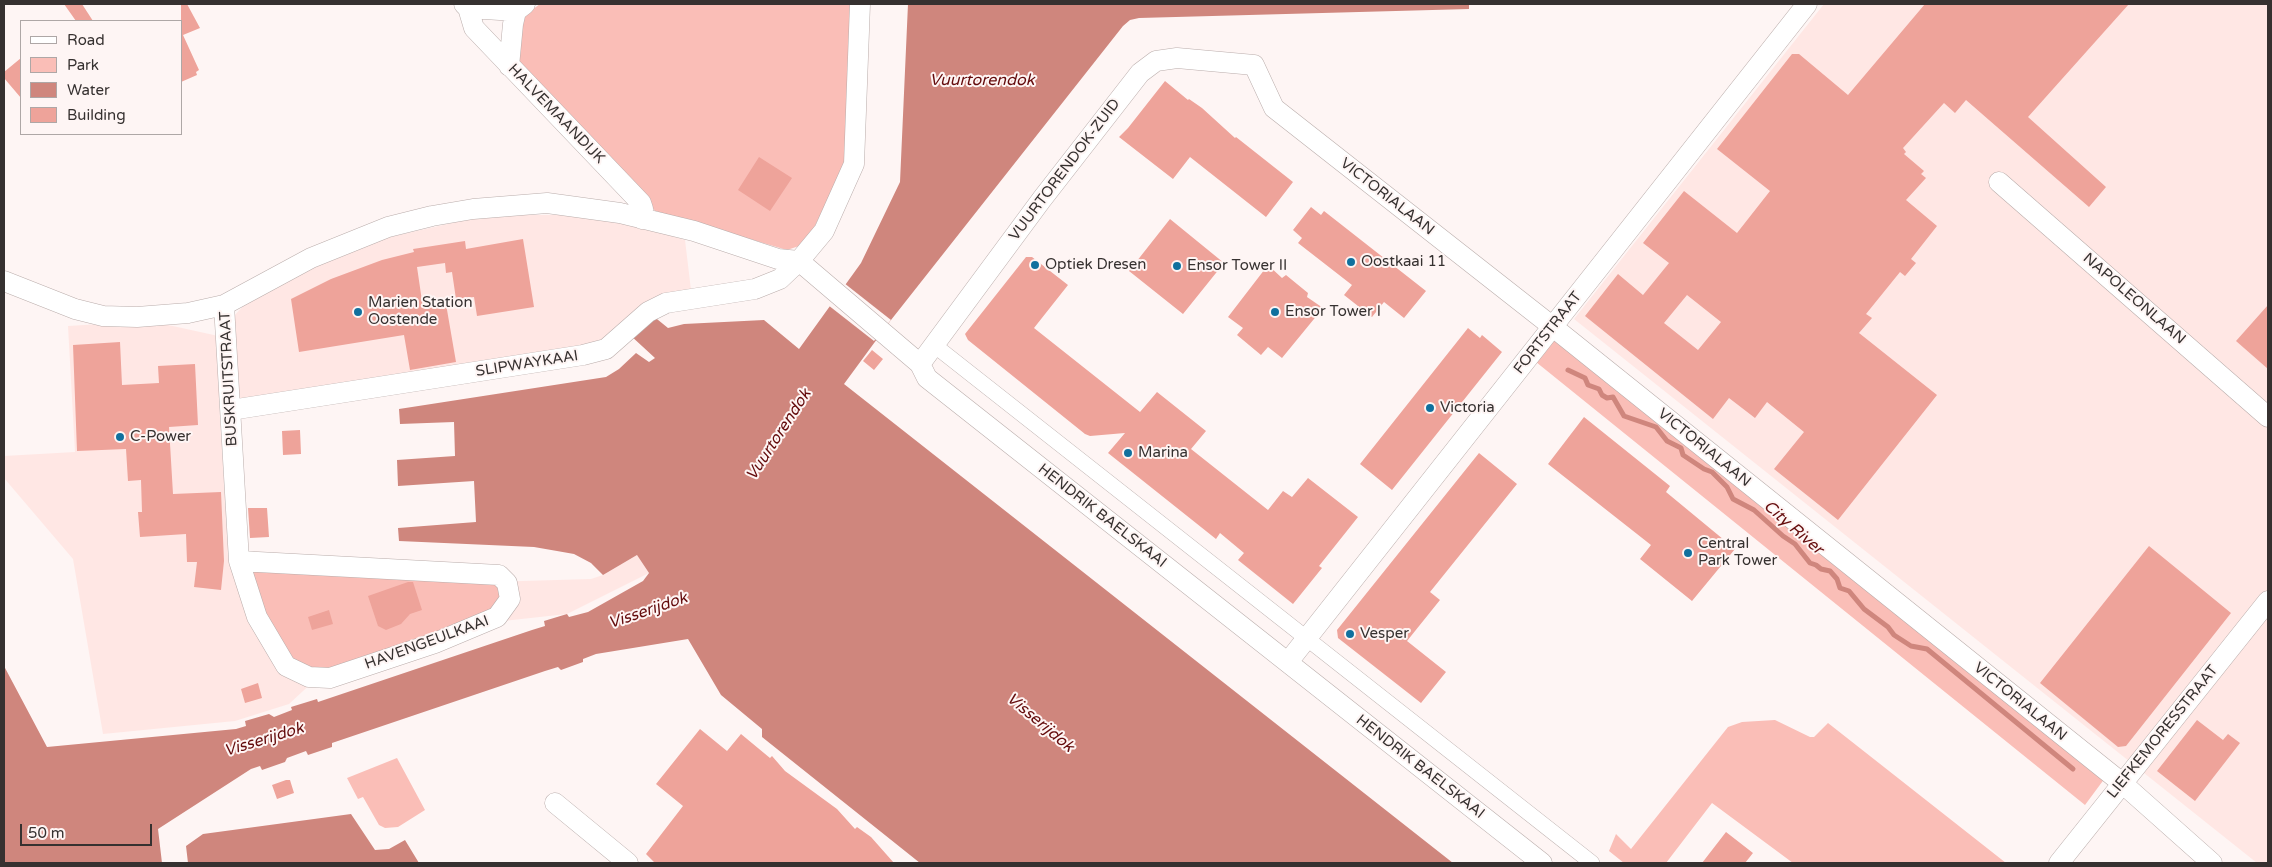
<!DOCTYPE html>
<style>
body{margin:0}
#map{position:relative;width:2272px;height:867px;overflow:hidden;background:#fef5f4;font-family:"Varela Round",sans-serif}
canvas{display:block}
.frame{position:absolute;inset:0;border:5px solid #363130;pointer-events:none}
.legend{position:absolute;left:20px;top:20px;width:162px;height:115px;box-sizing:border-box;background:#fef5f4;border:1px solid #aea7a6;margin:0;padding:6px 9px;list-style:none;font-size:15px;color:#363130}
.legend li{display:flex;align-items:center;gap:10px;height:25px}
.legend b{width:25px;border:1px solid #aea7a6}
.scale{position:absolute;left:20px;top:824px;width:132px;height:22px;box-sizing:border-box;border:2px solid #363130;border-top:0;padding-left:6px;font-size:15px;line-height:18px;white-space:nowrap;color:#363130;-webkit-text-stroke:4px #fef5f4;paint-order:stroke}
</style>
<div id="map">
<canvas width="2272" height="867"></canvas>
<div class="frame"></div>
<ul class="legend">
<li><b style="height:6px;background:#fff"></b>Road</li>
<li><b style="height:14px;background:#fabeb7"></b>Park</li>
<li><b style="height:14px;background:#cf867d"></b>Water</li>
<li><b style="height:14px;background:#eea39a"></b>Building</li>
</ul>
<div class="scale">50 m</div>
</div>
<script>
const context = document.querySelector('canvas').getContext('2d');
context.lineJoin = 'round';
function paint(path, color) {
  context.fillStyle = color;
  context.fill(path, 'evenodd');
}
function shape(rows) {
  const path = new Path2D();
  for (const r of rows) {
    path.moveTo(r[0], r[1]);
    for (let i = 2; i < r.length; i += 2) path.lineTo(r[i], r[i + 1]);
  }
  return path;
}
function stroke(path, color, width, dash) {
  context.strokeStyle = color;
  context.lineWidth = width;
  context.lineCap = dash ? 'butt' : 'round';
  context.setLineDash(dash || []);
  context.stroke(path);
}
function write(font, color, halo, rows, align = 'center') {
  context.font = font + ' "Varela Round",sans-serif';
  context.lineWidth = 4;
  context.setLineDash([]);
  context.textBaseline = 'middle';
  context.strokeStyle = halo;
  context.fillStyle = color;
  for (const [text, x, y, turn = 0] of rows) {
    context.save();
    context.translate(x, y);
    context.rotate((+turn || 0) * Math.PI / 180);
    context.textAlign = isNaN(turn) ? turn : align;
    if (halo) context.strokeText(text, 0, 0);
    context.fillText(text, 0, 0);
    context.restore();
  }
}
paint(shape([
 [1824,4,2268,4,2268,863,2257,863,1574,319],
 [521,215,566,215,633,224,685,240,691,290,603,339,582,346,219,402,229,561,489,582,591,579,603,575,637,555,649,573,567,614,476,624,316,679,289,704,235,721,103,734,73,559,4,478,4,456,75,452,68,326,150,321,232,339,233,317,246,303,315,264,390,237,474,218]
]), '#ffe7e4');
paint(shape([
 [540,4,852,4,845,164,813,230,799,246,787,250,655,211,645,197,516,64,521,18],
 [1556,335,2105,778,2085,805,1536,362],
 [246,569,502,585,504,595,480,620,328,672,299,665,283,653],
 [1775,720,1810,737,1814,737,1828,723,2006,863,1793,863,1712,803,1666,863,1624,863,1609,851,1616,834,1631,849,1728,727,1742,722],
 [397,758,425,810,398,827,385,828,379,825,363,797,358,799,347,778]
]), '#fabeb7');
paint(shape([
 [908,4,1469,4,1469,9,1139,18,1130,20,1123,26,891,320,844,384,1453,863,920,863,762,737,762,729,721,695,688,639,596,654,583,659,583,662,561,670,558,667,545,671,332,743,332,747,308,755,306,751,287,758,285,762,262,770,260,766,251,769,158,829,162,863,4,863,4,666,47,747,236,729,246,726,245,721,269,714,274,717,292,710,291,707,317,699,318,702,532,630,545,626,544,621,567,614,569,617,588,612,643,581,649,573,637,555,603,575,591,563,574,554,557,551,534,547,399,541,398,528,476,522,474,481,398,486,397,460,455,456,454,422,400,424,399,409,606,377,619,369,636,353,649,362,655,358,630,335,652,315,668,328,684,324,764,320,799,349,861,263,900,182],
 [351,814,375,850,389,849,405,840,419,863,188,863,186,846,203,834]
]), '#cf867d');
paint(shape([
 [844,283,891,320,874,341,828,305]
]), '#fef5f4');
stroke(shape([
 [1568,370,1585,378,1588,385,1599,389,1602,395,1607,398,1613,397,1624,416,1656,427,1667,441,1681,448,1683,455,1704,469,1712,472,1727,487,1733,499,1754,510,1783,536,1795,544,1810,563,1816,565,1821,569,1830,571,1837,579,1840,588,1849,591,1864,609,1888,627,1894,635,1911,646,1927,649,2073,769]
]), '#cf867d', 5);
paint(shape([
 [64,4,82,4,93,21,76,21],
 [181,4,187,4,200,28,183,35,199,70,196,72,197,75,181,82],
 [1925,4,2129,4,2028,117,2106,187,2089,207,1966,100,1955,113,1944,103,1903,148,1906,152,1904,154,1924,171,1921,174,1926,178,1906,200,1937,226,1911,259,1916,263,1905,276,1900,272,1866,314,1872,318,1859,333,1937,395,1838,520,1774,469,1804,432,1767,402,1755,418,1729,398,1713,419,1585,316,1618,274,1643,295,1669,263,1643,243,1684,191,1737,233,1770,191,1717,149,1792,54,1799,54,1848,95],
 [1687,295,1721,322,1698,350,1664,323],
 [21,58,21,98,4,78,4,72],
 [1165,81,1188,100,1189,99,1202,108,1235,138,1236,137,1293,182,1266,217,1190,157,1173,179,1119,137,1128,128],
 [759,157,792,178,770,211,738,190],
 [1311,207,1321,215,1324,211,1426,291,1404,318,1384,302,1372,317,1344,295,1352,285,1298,243,1302,238,1293,230],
 [1170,219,1224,263,1183,314,1129,271],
 [523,239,534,307,477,316,474,297,456,299,452,272,446,273,445,263,417,267,423,308,446,304,456,362,410,370,404,335,299,352,291,299,331,279,382,260,414,252,413,249,465,241,466,249],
 [1026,257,1032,257,1068,285,1034,328,1140,412,1157,392,1206,431,1191,449,1268,510,1283,491,1292,497,1308,478,1358,517,1319,566,1322,568,1293,604,1238,560,1244,553,1220,533,1216,539,1108,453,1125,433,1090,436,1085,434,968,340,965,334],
 [1268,265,1282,278,1286,275,1308,293,1307,297,1323,308,1282,358,1268,347,1261,355,1237,335,1243,328,1228,317],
 [2268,305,2268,369,2236,341],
 [1468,328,1480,338,1482,335,1502,352,1392,490,1360,464],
 [120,342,122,385,159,383,158,366,195,364,198,425,169,427,173,494,221,492,224,561,221,590,194,587,197,562,187,562,186,534,140,537,138,512,142,512,141,480,128,481,126,449,77,451,73,345],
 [872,350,883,359,874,370,863,361],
 [1584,417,1670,486,1666,492,1735,549,1692,601,1640,559,1651,545,1548,464],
 [300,430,301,454,283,455,282,431],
 [1479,453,1517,484,1430,592,1440,600,1407,641,1446,672,1421,703,1338,638,1337,630],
 [248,508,267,508,269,537,250,538],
 [2149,546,2231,613,2126,746,2118,747,2040,683],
 [408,582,413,582,422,610,410,614,401,624,386,630,378,626,368,596],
 [329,610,333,624,312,630,308,617],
 [258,683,262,698,245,703,241,689],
 [2197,720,2223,740,2228,734,2240,743,2195,801,2157,771],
 [700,729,727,751,741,734,770,758,772,756,785,771,837,809,855,829,857,827,871,837,894,863,655,863,646,854,683,806,656,784],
 [286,780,290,780,294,793,277,799,272,785],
 [1726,832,1753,853,1745,863,1702,863]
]), '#eea39a');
const pedestrian = shape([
 [934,345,1592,863]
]);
const minor = shape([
 [464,4,468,8,474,28,641,203,643,209,642,219],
 [468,8,516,11],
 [509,66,513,24,516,11,525,4],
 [1999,182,2268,417],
 [4,281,75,309,103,316,137,317,188,313,224,305,311,258,388,227,432,216,473,209,547,203,620,213,694,231,778,259,799,261,920,364,927,378,1542,863],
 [224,305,239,561,257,617,286,666,309,677,330,678,435,643,497,617,510,599,507,583,499,575,239,561],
 [920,364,1042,199,1140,73,1156,61,1177,58,1254,65,1274,108,1553,327,2122,783,2212,863],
 [231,410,583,355,606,349,648,312,666,303,755,289,780,279,799,261,824,231,854,164,860,4],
 [1288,662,1807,4],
 [555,803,628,863],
 [2059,863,2268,601]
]);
stroke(pedestrian, '#baadab', 16);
stroke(minor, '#baadab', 21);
stroke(pedestrian, '#fff', 15);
stroke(minor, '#fff', 20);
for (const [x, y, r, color] of [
 [1351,262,5,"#10709e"],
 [1035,265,5,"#10709e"],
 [1177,266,5,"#10709e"],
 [358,312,5,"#10709e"],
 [1275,312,5,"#10709e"],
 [1430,408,5,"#10709e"],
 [120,437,5,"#10709e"],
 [1128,453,5,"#10709e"],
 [1688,553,5,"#10709e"],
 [1350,634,5,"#10709e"]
]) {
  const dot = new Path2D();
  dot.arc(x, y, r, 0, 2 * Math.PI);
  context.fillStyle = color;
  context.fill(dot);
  stroke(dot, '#fef5f4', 2);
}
write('15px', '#363130', '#fef5f4', [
 ["HALVEMAANDIJK",556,114,46],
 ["VUURTORENDOK-ZUID",1065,170,-53],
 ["VICTORIALAAN",1387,197,38],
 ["NAPOLEONLAAN",2134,299,41],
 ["FORTSTRAAT",1548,333,-52],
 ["SLIPWAYKAAI",527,364,-9],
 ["BUSKRUITSTRAAT",229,379,-93],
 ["VICTORIALAAN",1704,448,39],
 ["HENDRIK BAELSKAAI",1102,516,38],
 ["HAVENGEULKAAI",427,643,-20],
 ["VICTORIALAAN",2020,702,39],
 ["LIEFKEMORESSTRAAT",2163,732,-51],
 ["HENDRIK BAELSKAAI",1420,767,38]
]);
write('15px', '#363130', '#fef5f4', [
 ["Oostkaai 11",1361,262],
 ["Optiek Dresen",1045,265],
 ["Ensor Tower II",1187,266],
 ["Marien Station",368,303],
 ["Oostende",368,320],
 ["Ensor Tower I",1285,312],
 ["Victoria",1440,408],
 ["C-Power",130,437],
 ["Marina",1138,453],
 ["Central",1698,544],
 ["Park Tower",1698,561],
 ["Vesper",1360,634]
], 'left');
write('italic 16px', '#640b0c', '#fef5f4', [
 ["Vuurtorendok",982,81],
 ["Vuurtorendok",779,435,-57],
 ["City River",1793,528,41],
 ["Visserijdok",648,611,-19],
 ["Visserijdok",1040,723,40],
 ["Visserijdok",264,740,-17]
]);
</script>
